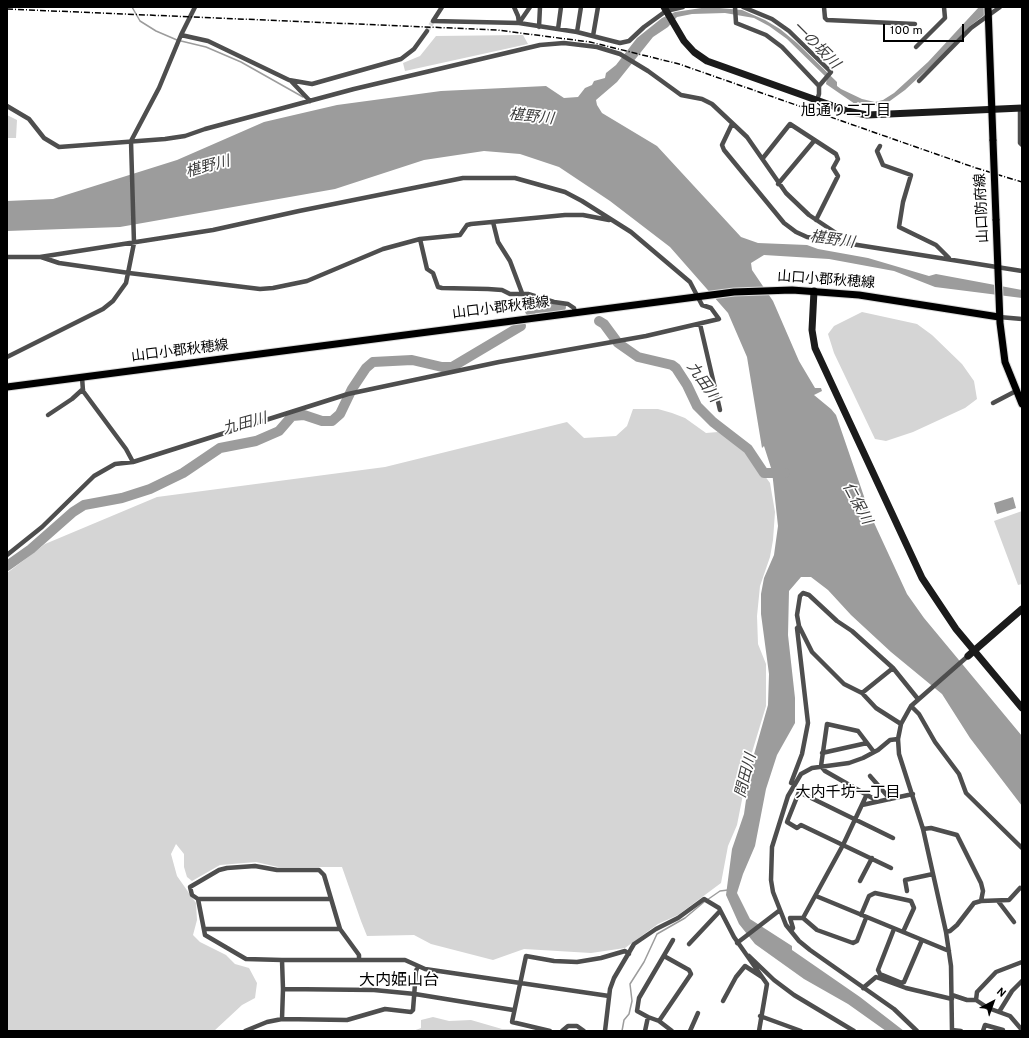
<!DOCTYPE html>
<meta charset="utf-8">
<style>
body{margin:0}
#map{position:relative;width:1029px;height:1038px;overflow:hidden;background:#fff;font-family:Overpass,sans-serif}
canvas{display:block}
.frame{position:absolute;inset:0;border:8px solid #000;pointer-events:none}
.north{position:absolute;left:973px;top:982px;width:40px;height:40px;-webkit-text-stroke:3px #fff;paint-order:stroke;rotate:41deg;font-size:11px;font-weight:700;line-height:16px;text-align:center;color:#000}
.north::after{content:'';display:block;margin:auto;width:14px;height:18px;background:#000;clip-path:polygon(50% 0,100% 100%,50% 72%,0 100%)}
.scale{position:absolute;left:883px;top:24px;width:81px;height:18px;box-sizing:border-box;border:2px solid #000;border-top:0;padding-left:5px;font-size:12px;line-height:14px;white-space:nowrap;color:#000;-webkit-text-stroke:3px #fff;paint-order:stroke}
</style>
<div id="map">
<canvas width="1029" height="1038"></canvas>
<div class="frame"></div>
<div class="north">N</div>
<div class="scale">100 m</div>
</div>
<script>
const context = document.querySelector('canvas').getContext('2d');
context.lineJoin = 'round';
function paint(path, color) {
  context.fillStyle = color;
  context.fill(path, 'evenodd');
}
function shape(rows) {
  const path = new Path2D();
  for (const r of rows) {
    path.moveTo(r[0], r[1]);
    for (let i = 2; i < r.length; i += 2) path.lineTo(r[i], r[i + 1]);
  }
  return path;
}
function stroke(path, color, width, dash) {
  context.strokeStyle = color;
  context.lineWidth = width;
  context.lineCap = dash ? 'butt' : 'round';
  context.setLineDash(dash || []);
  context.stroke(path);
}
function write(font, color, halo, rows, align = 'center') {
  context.font = font + ' Overpass,"Noto Sans JP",sans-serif';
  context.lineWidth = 3.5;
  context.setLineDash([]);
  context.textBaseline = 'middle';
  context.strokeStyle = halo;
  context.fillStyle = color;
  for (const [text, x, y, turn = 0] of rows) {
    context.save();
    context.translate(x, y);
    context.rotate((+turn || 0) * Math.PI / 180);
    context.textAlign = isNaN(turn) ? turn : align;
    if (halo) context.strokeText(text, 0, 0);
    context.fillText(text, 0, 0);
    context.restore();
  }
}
paint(shape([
 [523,35,528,44,405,71,403,63,420,56,436,36],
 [7,115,17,120,16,138,7,138],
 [862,312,917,324,932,335,962,364,974,381,977,399,965,408,913,432,886,441,875,439,834,353,828,334,834,326],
 [633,409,658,409,672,413,685,418,706,433,718,432,745,449,770,483,775,512,773,540,770,557,760,586,757,616,758,644,766,664,766,706,750,759,737,825,728,846,721,883,678,915,658,924,625,948,591,953,524,949,493,960,431,944,414,935,367,936,361,921,342,867,278,867,256,862,220,865,192,881,187,877,184,867,184,854,176,844,171,854,177,876,196,903,197,920,193,935,200,942,226,955,235,964,249,968,257,983,255,998,242,1005,214,1031,7,1031,7,573,45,544,157,497,385,467,567,422,584,438,616,436,627,426],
 [1022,511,1022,584,1018,585,994,521],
 [433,1017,449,1021,471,1020,502,1029,522,1029,535,1031,413,1031,421,1028,421,1020]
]), '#d5d5d5');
paint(shape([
 [708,7,742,10,765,20,780,29,797,43,837,82,837,86,841,89,862,99,875,102,883,100,894,93,928,62,979,7,995,7,970,26,946,52,905,90,883,106,866,106,858,102,855,104,826,84,827,78,787,39,769,26,754,18,725,13,692,14,677,17,668,27,653,37,617,82,596,100,597,105,602,113,657,146,741,237,758,243,807,245,818,249,868,258,929,276,936,274,1022,290,1022,298,935,287,894,271,829,259,764,255,751,263,752,270,773,301,799,361,815,388,821,388,822,391,814,395,831,409,836,415,870,514,907,594,924,618,1022,736,1022,806,970,738,942,694,891,652,851,615,828,590,811,577,801,577,789,591,788,635,795,698,795,723,777,755,766,789,755,846,743,874,737,893,750,919,792,946,792,950,860,997,904,1031,886,1031,848,1004,804,979,755,944,739,924,726,895,732,849,744,814,751,765,768,705,769,674,761,614,761,594,764,578,774,555,778,526,772,471,764,446,762,448,747,357,728,313,670,247,610,201,559,167,520,154,484,151,424,160,335,189,120,227,7,231,7,201,53,199,177,160,264,122,337,105,441,91,546,86,564,98,578,97,585,88,592,85,594,81,605,78,606,73,616,65,637,38,662,18,675,12],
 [1013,497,1016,508,997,514,994,503]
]), '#9c9c9c');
stroke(shape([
 [132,7,140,21,156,31,177,40],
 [181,41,206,47,241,62,303,97],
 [707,900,720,891,728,890],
 [622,1031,624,1020,629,1014,632,1001,630,984,644,962,657,934,685,918,704,902]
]), '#9c9c9c', 1.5);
stroke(shape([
 [530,311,535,308,561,307],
 [599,321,604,324,618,343,638,357,672,365,676,368,687,385,697,406,713,422,748,449,764,473,785,473],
 [7,566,31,549,73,512,84,505,122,498,150,489,183,473,220,448,256,441,279,431,292,416,304,415,322,421,332,421,340,414,352,389,366,368,373,362,412,360,442,367,452,367,521,326]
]), '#9c9c9c', 10);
stroke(shape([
 [427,31,433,21]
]), '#d9d9d9', 4.5, [4.5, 2]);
const primary = shape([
 [988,7,993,141],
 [996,219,1000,323,1005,362,1022,404],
 [7,387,734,292,792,290,859,295,999,317]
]);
stroke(primary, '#dbdbdb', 9);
stroke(shape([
 [514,7,518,16,519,23,577,32,620,43,629,41,644,27,666,11,683,7],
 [735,7,736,23,766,35,782,47,819,86],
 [743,7,772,19,789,31,831,72,819,86,819,94,817,100],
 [824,7,825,18,827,20,915,24],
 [433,21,519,23,530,7],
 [433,21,442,7],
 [539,27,540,7],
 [558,29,561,7],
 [577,32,581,7],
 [181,35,208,41,289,80,312,84,401,59,414,49,427,31],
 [593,36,598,7],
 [916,47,945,18,944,7],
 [291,81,310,101],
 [919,81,971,28,1000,7],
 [7,106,29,119,44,138,59,147,165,139,185,136,205,129,354,89,540,45,564,43,597,47,620,54,648,71,681,95,702,99,712,104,747,137,786,193,809,215,836,233,839,236,839,241],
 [1020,108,1020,143,1022,145],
 [732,124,722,145,724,150,784,223,796,232,807,237,1022,271],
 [880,146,877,151,883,165,911,175,903,202,899,227,936,245,949,258],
 [763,158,790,124,836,154,838,159,833,168,838,176,816,220],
 [778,184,814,141],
 [493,222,498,242,510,261,522,293],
 [420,239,427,269,433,273,438,287,442,288,488,289,502,290,510,294,528,294,554,302,568,304,574,308,575,313],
 [7,257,40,257,213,230,299,211,463,178,515,178,565,192,582,201,631,232,690,282,702,305,711,308,719,319,646,336,499,362,348,394,133,462,115,464,94,476,42,527,7,555],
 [41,257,59,263,129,273,260,289,273,288,307,281,383,249,420,239,460,235,467,225,471,224,565,215,583,215,609,220],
 [999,317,1022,319],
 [700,324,720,410],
 [7,357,103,309,113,301,126,283,134,243,131,141,159,88,181,35,195,7],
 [82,377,83,391,126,449,133,462],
 [993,403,1016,391],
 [48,415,72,399,83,389],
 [862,693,893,668],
 [911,706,919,714,935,742,959,774,966,793,1022,848],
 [901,724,876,708,862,693,844,684,812,652,799,626,797,615,800,596,803,593,809,595,837,621,852,631,893,668,918,699],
 [898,739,890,740,878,750,863,758,849,763,812,768,801,774,788,796,772,847,771,880,773,892,786,925,799,941,810,950,894,1009,917,1031],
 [874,752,858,731,827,724,821,766,825,771,874,799,876,802],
 [822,753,867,743],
 [870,776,890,799],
 [791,783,802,754,808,723,797,628,799,626],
 [862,805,913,794],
 [923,829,931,828,957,835,981,883,983,891,981,901,974,903,957,925,950,931,946,932],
 [891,868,801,825,797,828,787,822,799,792,893,838],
 [860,881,872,858],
 [907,891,905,880,933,874],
 [816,896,949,951],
 [198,899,331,899],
 [981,901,1009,900,1020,888],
 [998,901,1014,922],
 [861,915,869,896,875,893,911,901,914,908,903,932],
 [866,918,857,941,853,943,817,930,803,918,843,845,867,794],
 [204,929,340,929],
 [894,929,878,970,880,974,902,983,904,982,922,940],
 [791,931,793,928,790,918,803,918],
 [737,943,780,910],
 [689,944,720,911],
 [749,956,774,980,794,995,854,1031],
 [282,960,246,959,205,935,198,899,192,895,190,887,219,870,227,868,255,866,277,870,319,870,324,875,340,929,359,955,359,959],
 [863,988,876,977,906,988,952,999],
 [952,995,967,1000,976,1000,988,1008,999,1012,1012,991,1022,981],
 [976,1000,977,992,996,972,1022,962],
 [723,1001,736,977,745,966,762,977],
 [513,1010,415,994,374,990,283,989,282,960,405,960,425,969,609,996],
 [999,1012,1010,1016,1022,1030],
 [760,1016,801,1031],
 [648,1017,659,1021,672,1031],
 [282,1019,283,989],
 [659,1021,691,974,689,970,664,956],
 [952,1030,961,1031],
 [245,1031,267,1022,282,1019,347,1020,385,1009,411,1012,413,1010,416,971,418,966],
 [550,1031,512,1022,526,956,554,961,577,962,601,958,625,951,629,954],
 [562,1031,568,1026,577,1026,584,1031],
 [605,1031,610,989,614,978,634,944,656,929,678,918,704,899,719,908,734,937,767,984,759,1031],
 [645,1031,648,1017,637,1011,639,998,673,940],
 [690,1031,698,1013],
 [952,1031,951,966,946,932,923,829,899,754,898,739,901,724,911,706,968,656],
 [983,1031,985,1025,1003,1030]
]), '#4e4e4e', 4.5);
stroke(shape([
 [664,7,684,41,694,52,707,61,847,111,867,115,1022,108],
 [814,291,812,330,815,348,922,578,956,629,1022,708],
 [968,656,1022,609]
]), '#1b1b1b', 7);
stroke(primary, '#000', 7);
stroke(shape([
 [7,9,497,30,590,42,679,64,976,168,1022,182]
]), '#000', 1.5, [6, 2, 1, 2]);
const primaryBridge = shape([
 [993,141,996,219]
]);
stroke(primaryBridge, '#dbdbdb', 9, []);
stroke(primaryBridge, '#000', 7);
write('14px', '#000', '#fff', [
 ["山口防府線",983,208,-93],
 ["山口小郡秋穂線",826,281,4],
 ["山口小郡秋穂線",501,309,-7],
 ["山口小郡秋穂線",180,352,-7]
]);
write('italic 15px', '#3d3d3d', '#fff', [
 ["一の坂川",815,46,45],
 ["椹野川",531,118,6],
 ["椹野川",208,168,-15],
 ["椹野川",832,241,8],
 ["九田川",702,383,55],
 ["九田川",245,425,-15],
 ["仁保川",856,504,62],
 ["問田川",747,776,-76]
]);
write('15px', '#000', '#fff', [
 ["旭通り二丁目",846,112],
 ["大内千坊一丁目",848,794]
]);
write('16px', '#000', '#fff', [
 ["大内姫山台",399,982]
]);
</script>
